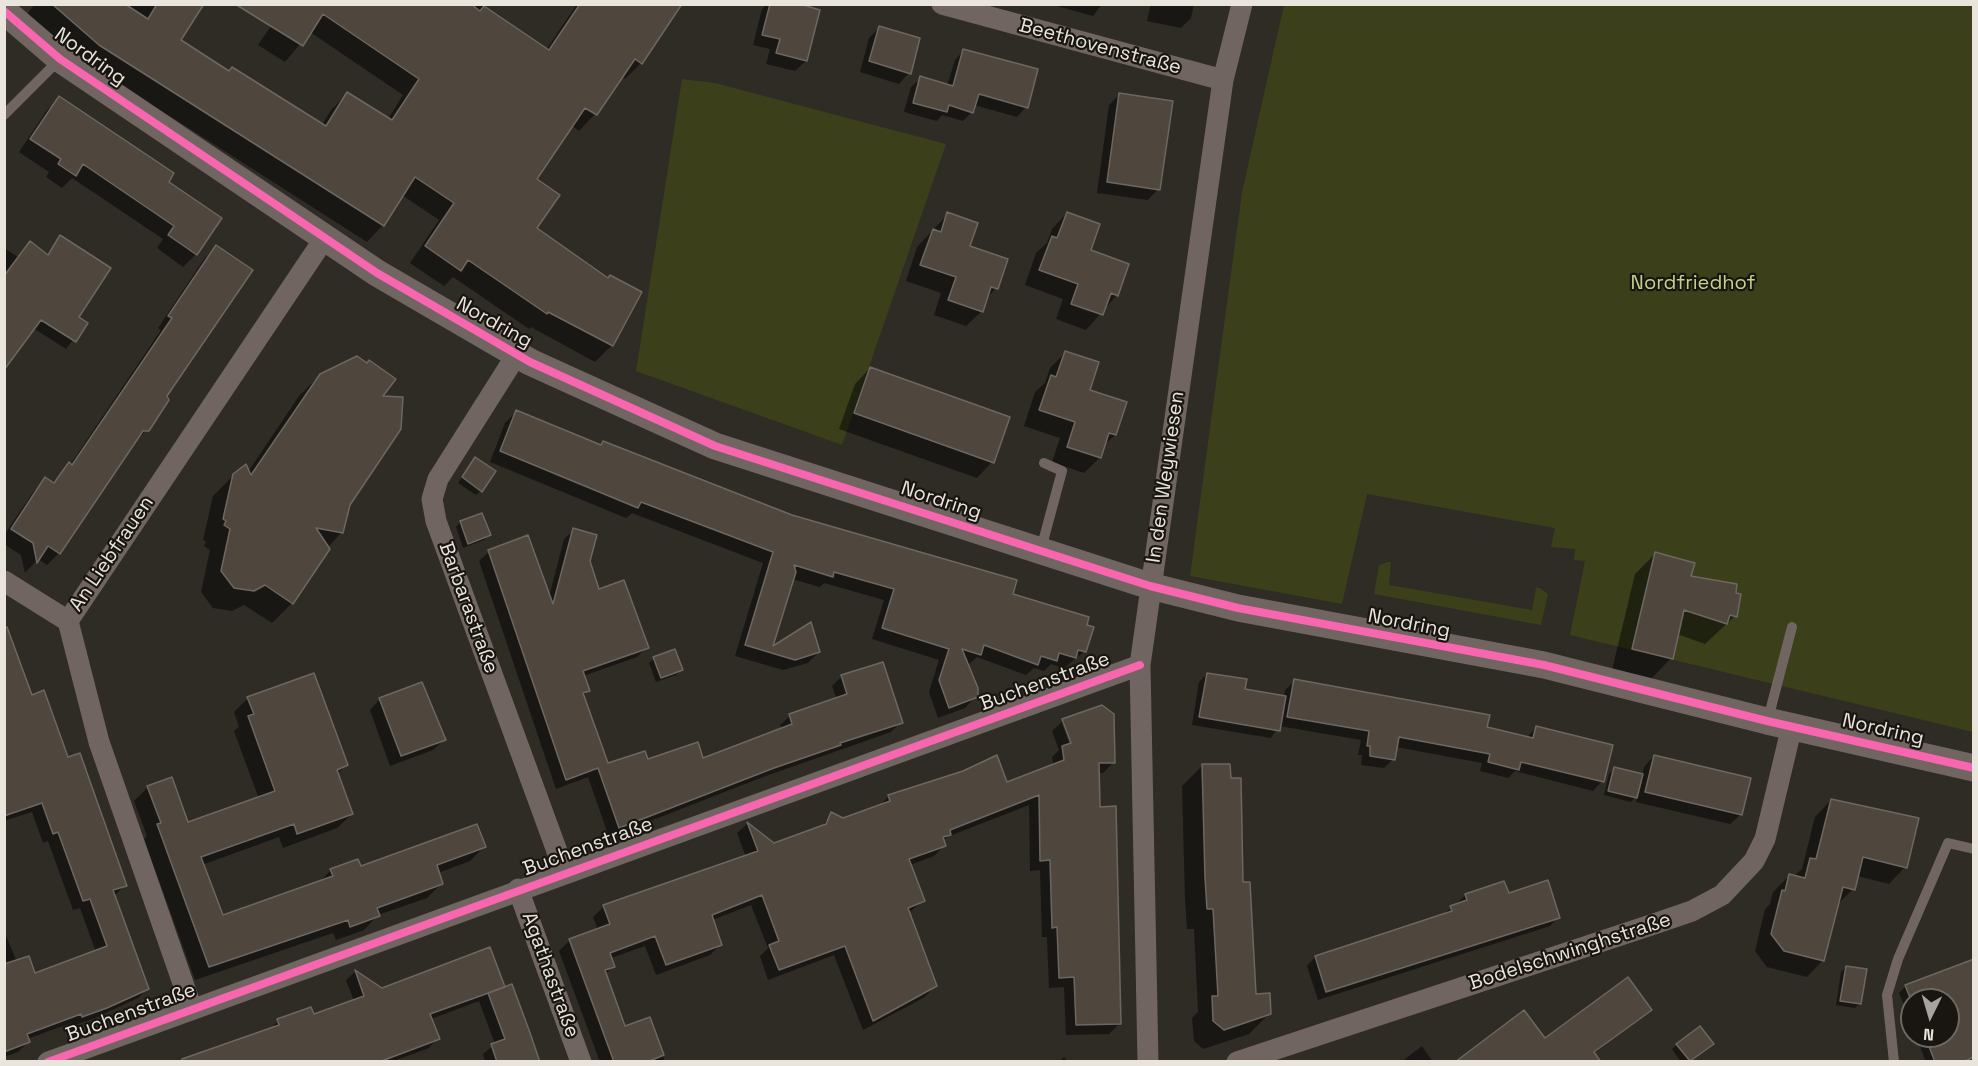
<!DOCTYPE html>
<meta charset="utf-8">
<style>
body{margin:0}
#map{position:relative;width:1978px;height:1066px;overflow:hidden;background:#2f2b25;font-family:"Space Grotesk",sans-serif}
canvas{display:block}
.frame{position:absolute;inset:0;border:6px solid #e9e4dc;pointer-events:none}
.north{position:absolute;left:1900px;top:988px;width:60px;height:60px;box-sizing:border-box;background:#191510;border:2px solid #6c6862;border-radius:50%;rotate:185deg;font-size:16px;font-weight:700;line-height:24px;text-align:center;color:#e9e4dc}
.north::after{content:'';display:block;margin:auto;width:21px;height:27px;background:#a8a39c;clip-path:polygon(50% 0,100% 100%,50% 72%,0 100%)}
</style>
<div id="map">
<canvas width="1978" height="1066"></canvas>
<div class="frame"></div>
<div class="north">N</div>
</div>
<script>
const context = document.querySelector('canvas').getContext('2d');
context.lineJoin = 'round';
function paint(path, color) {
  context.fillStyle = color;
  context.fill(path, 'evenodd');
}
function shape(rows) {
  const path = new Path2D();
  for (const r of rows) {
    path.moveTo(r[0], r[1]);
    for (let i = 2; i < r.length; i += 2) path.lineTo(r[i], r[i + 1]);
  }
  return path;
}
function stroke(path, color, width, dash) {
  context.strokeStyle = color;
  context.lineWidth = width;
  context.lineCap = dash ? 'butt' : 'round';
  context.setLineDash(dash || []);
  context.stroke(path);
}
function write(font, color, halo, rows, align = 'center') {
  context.font = font + ' "Space Grotesk",sans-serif';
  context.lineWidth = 4.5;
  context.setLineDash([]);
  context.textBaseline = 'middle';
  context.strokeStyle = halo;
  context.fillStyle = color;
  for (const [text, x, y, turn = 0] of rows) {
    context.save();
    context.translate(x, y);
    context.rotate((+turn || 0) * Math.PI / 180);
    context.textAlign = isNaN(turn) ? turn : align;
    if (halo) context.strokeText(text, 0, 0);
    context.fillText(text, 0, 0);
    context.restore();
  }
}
paint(shape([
 [1284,5,1973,5,1973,732,1570,635,1585,561,1574,560,1575,549,1551,547,1555,528,1367,494,1342,604,1190,576,1242,192],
 [682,79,715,83,946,144,842,445,636,371],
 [1388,562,1391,562,1389,585,1532,610,1536,588,1540,588,1548,594,1541,625,1374,594,1379,565]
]), '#3b401b');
paint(shape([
 [35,4,202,4,179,41,322,125,331,110,347,94,388,119,403,95,310,32,285,62,258,45,286,4,479,4,546,50,577,4,677,4,641,63,625,79,621,77,595,114,579,131,571,125,535,179,535,228,608,279,640,293,611,346,595,362,531,327,529,329,453,277,444,286,410,263,439,220,402,195,383,225,367,242,82,60,27,14],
 [767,4,793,4,806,61,795,71,766,64,770,49,753,45,762,9],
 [1050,4,1102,4,1093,16],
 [1151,4,1194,4,1191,18,1181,28,1147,21],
 [879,28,909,73,899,84,860,72,869,38],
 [964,50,1026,107,1017,117,974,105,972,112,963,121,942,115,937,121,904,112,911,87,921,78,947,86,955,60],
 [1120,94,1158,189,1148,200,1097,193,1109,105],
 [60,98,167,182,196,254,183,267,157,248,163,239,72,178,62,188,46,177,49,172,19,152,47,110],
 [1067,213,1117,295,1086,330,1056,319,1063,299,1025,285,1036,253,1047,243,1052,229],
 [948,214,996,288,986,299,982,311,966,326,934,315,941,293,906,281,917,247],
 [61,237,77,317,86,323,66,349,33,328,4,367,4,248,18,257,30,243,46,255],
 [216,247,147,430,135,442,59,553,47,565,38,559,25,573,21,555,4,544,4,535,34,491,46,479,52,483,70,465,161,330,158,328,204,259],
 [1065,353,1115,435,1103,446,1099,458,1084,473,1052,462,1060,438,1024,426,1035,392,1045,383,1050,368],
 [870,368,992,462,977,478,839,429,855,384],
 [320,375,380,397,342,532,327,548,292,603,272,623,244,605,232,611,213,608,201,592,210,550,204,546,206,542,203,540,213,496,234,475,248,472,299,396],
 [516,412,600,446,603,442,792,516,1011,595,1085,651,1064,668,1051,664,1044,671,1034,668,1026,675,977,657,967,666,976,696,965,708,938,718,929,692,939,660,872,639,884,600,824,583,820,587,792,579,771,650,819,652,808,663,783,670,735,656,763,563,632,513,626,518,490,462,505,423],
 [470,464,481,491,476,495,458,483],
 [482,515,489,535,484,540,463,548,456,527,460,522],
 [574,530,589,561,598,591,647,647,637,657,583,676,589,690,583,696,607,765,703,760,782,730,780,725,790,716,837,700,832,686,842,676,901,722,891,732,763,777,609,837,588,777,556,789,479,561,489,552,527,537,549,597,564,539],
 [1655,554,1690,577,1735,616,1705,644,1677,634,1671,658,1651,679,1612,670,1635,574],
 [4,641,31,696,67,759,125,885,114,896,148,988,138,998,95,1018,72,1026,71,1023,27,1039,28,1042,18,1052,4,1057,4,931,17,962,34,974,96,952,80,908,73,910,48,841,43,843,32,812,4,821],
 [654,658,681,670,676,675,656,682,649,663],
 [1207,674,1243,690,1284,697,1285,690,1295,681,1526,738,1536,728,1602,781,1593,791,1515,771,1508,778,1480,771,1482,763,1396,747,1393,759,1384,768,1361,765,1362,755,1358,755,1361,740,1279,726,1271,738,1192,725,1199,682],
 [248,698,346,765,337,774,352,814,337,828,283,848,279,837,202,865,222,916,318,883,331,870,360,868,484,847,470,861,438,873,442,883,427,898,378,915,364,930,336,940,333,933,195,980,144,839,147,836,134,801,148,787,188,824,259,799,234,731,239,727,234,712],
 [380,699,444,740,433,750,390,766,370,710],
 [1063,721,1113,763,1103,773,1098,773,1098,808,1120,1023,1109,1034,1066,1035,1064,987,1049,988,1047,937,1042,937,1040,870,1030,871,1029,805,947,837,943,841,944,846,934,856,910,865,923,901,908,913,935,986,925,997,863,1030,834,955,768,980,760,956,768,948,751,905,712,920,721,944,710,955,656,975,645,946,611,958,613,966,605,975,624,1028,650,1019,665,1062,600,1062,559,951,570,940,598,930,593,917,604,906,746,857,737,833,747,824,773,845,820,828,832,814,843,819,879,806,889,796,1006,784,1053,765,1052,757,1059,750,1052,731],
 [1062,724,1066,724,1075,749,1072,750],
 [1654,756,1741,814,1730,824,1636,802,1637,796,1631,802,1604,795,1609,774,1614,769,1642,776,1644,767],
 [1202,766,1242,884,1255,996,1269,1014,1249,1034,1203,1049,1194,1041,1192,1018,1198,1012,1194,929,1187,929,1185,899,1182,786],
 [1831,800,1905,867,1889,884,1857,876,1853,889,1836,906,1823,960,1807,977,1767,967,1755,951,1765,909,1770,904,1773,892,1790,875,1794,876,1802,869,1815,817],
 [1466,895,1508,895,1558,917,1550,926,1318,1000,1307,966,1315,957,1442,916],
 [1974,960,1974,1062,1926,1062,1916,1036,1948,1036,1948,1000,1912,1000,1912,1025,1899,993,1906,986],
 [1846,967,1860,1003,1855,1008,1836,1005,1841,972],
 [355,972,382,989,503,986,538,1062,485,1062,483,1054,495,1044,479,1001,431,1019,438,1038,429,1048,391,1062,179,1062,268,1031,278,1021,313,1016,354,1001,346,980],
 [1650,1009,1594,1054,1545,1040],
 [1677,1045,1707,1049,1689,1062,1681,1062,1672,1049],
 [1422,1046,1433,1062,1401,1062],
 [1064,1057,1068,1062,1059,1062]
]), '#0007');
const building = shape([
 [52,4,125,4,148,19,157,4,204,4,181,40,229,71,232,67,326,126,347,92,392,120,419,79,323,14,303,46,235,4,471,4,480,11,484,6,549,50,580,4,682,4,642,64,635,59,597,115,585,108,537,179,560,195,537,228,608,278,610,275,642,292,613,346,548,312,547,314,468,260,461,271,425,246,454,203,415,177,384,226,99,45,52,4],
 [770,4,800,4,820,10,807,61,776,53,780,39,762,35,770,4],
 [879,26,920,38,911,74,869,61,879,26],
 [963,49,1038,69,1028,108,979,94,973,113,949,105,947,112,913,103,920,76,953,86,963,49],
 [1119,93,1173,101,1160,190,1107,182,1119,93],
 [59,96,174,173,169,182,222,218,197,255,168,235,174,226,83,164,76,176,58,164,61,159,30,139,59,96],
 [947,212,978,223,970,246,1008,259,998,289,991,287,983,312,948,300,956,277,920,265,933,229,941,232,947,212],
 [1067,212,1100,224,1091,250,1129,264,1118,296,1111,293,1103,315,1071,304,1078,284,1039,270,1052,236,1057,238,1067,212],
 [60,235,111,268,79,317,88,323,76,342,41,320,4,370,4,276,30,241,48,255,60,235],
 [216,245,253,270,167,396,169,400,149,431,143,431,60,554,48,546,37,563,33,543,11,529,45,477,54,483,69,462,72,465,172,318,168,316,216,245],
 [1065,351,1099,362,1090,390,1127,402,1116,435,1109,433,1101,458,1067,447,1075,422,1039,410,1051,375,1056,377,1065,351],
 [357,356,367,363,369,360,396,379,383,396,403,397,401,429,350,505,343,533,316,528,330,549,293,604,265,585,254,591,234,588,221,571,230,529,224,525,226,521,223,519,233,474,246,464,251,475,320,374,357,356],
 [870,367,1010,417,994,463,854,413,870,367],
 [516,410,601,445,603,441,792,515,1017,580,1013,594,1089,617,1087,625,1094,627,1086,652,1078,650,1076,658,1059,653,1057,661,1041,656,1038,665,984,645,981,655,962,649,978,688,978,697,949,708,939,680,949,649,882,628,894,589,834,572,833,577,794,565,796,572,773,646,811,622,820,652,795,660,745,645,773,552,641,502,638,508,500,451,516,410],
 [475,457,496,471,482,492,462,477,475,457],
 [482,513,491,535,468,544,460,521,482,513],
 [573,528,597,535,590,561,599,589,624,580,649,648,583,671,590,691,583,693,608,763,645,751,648,759,698,742,703,758,792,724,789,714,847,694,841,675,883,662,903,723,840,743,841,745,774,768,619,828,598,768,566,780,488,550,528,535,553,604,573,528],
 [1655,552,1695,563,1691,576,1737,584,1736,593,1741,594,1737,617,1730,615,1727,624,1684,610,1673,659,1632,649,1655,552],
 [7,627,32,695,44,690,68,757,80,753,127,886,113,890,149,989,107,1008,82,1017,81,1014,27,1034,30,1042,4,1052,4,964,29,956,35,973,107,946,90,899,83,901,58,832,53,834,42,803,4,816,4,628,7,627],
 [675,649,683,670,661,678,653,657,675,649],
 [314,673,348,765,337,770,353,814,297,834,294,824,201,857,223,915,333,876,330,869,358,859,361,866,477,824,486,847,437,865,443,884,377,908,380,916,350,927,348,920,209,967,157,824,161,823,147,786,172,777,188,822,275,791,248,716,254,714,247,697,314,673],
 [1207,673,1247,679,1245,689,1286,696,1280,731,1199,717,1207,673],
 [1294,679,1490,715,1487,727,1533,738,1536,726,1613,745,1604,782,1521,762,1519,770,1488,762,1490,754,1399,737,1395,760,1370,756,1370,746,1367,746,1369,731,1287,717,1294,679],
 [422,682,446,740,401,756,379,698,422,682],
 [1102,705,1114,714,1115,763,1099,763,1100,807,1116,806,1121,1024,1076,1025,1074,977,1059,978,1057,927,1052,928,1050,860,1040,861,1039,795,950,830,951,835,943,837,946,846,909,859,925,901,908,908,937,986,873,1021,845,946,779,970,769,945,779,941,762,895,712,915,722,945,666,965,655,936,610,953,615,967,605,970,625,1026,650,1017,664,1055,647,1062,614,1062,569,939,610,924,603,905,758,851,747,822,774,843,826,824,831,812,843,818,890,801,888,795,963,771,997,755,1007,782,1064,760,1062,746,1071,743,1062,719,1102,705],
 [1654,755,1751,778,1742,815,1645,792,1654,755],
 [1202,764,1230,764,1231,778,1241,778,1243,882,1250,882,1256,994,1270,993,1271,1014,1224,1030,1213,1021,1212,996,1218,996,1213,909,1207,909,1205,878,1202,764],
 [1614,767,1643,774,1637,798,1608,791,1614,767],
 [1831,799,1919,818,1907,868,1863,857,1855,890,1843,887,1824,961,1784,951,1771,934,1782,890,1785,891,1789,874,1805,878,1810,858,1816,859,1831,799],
 [1548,880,1560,918,1326,992,1315,956,1452,911,1450,906,1467,900,1465,894,1504,881,1509,893,1548,880],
 [490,947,505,987,430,1014,440,1039,379,1062,182,1062,182,1059,279,1025,277,1019,311,1007,314,1014,364,996,355,970,382,988,490,947],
 [1974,959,1974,1057,1963,1062,1935,1062,1925,1036,1948,1036,1948,1000,1912,1000,1912,1003,1905,985,1974,959],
 [1846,966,1867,969,1861,1004,1840,1001,1846,966],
 [1628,977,1652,1010,1594,1052,1601,1062,1455,1062,1524,1010,1545,1038,1628,977],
 [512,984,529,1030,540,1062,497,1062,491,1044,505,1039,488,993,512,984],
 [1700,1026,1714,1044,1690,1061,1676,1044,1700,1026]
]);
paint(building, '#4f463e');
stroke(building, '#6c6762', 1.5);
stroke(shape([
 [4,115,60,59],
 [1041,549,1062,471,1044,463],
 [1768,719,1792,627],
 [1894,1062,1887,995,1898,959,1948,843,1974,849]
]), '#706561', 10);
stroke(shape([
 [942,4,1223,80],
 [517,354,438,479,432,499,436,521,565,873],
 [4,581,68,621],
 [518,889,581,1062],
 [192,1009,99,742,68,621,324,239],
 [48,1062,1140,665],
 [1148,1062,1140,665,1223,80,1242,4],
 [1237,1062,1654,924,1692,911,1722,895,1754,861,1765,839,1792,726]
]), '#706561', 21);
stroke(shape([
 [4,11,60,59,377,273,530,362,715,446,1150,586,1238,608,1544,665,1767,721,1974,768]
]), '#706561', 27);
stroke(shape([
 [4,11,60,59,377,273,530,362,715,446,1150,586,1238,608,1544,665,1767,721,1974,768],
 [48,1062,1140,665]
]), '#f766af', 8);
write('20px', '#e9e4dc', '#191510', [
 ["Beethovenstraße",1100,47,15],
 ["Nordring",90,57,36],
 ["Nordring",494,323,29],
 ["In den Weywiesen",1166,477,-82],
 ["Nordring",941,501,18],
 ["An Liebfrauen",112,554,-56],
 ["Barbarastraße",468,608,70],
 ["Nordring",1409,624,11],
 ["Buchenstraße",1045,682,-20],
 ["Nordring",1883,730,13],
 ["Buchenstraße",588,847,-20],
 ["Bodelschwinghstraße",1570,952,-18],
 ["Agathastraße",550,975,70],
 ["Buchenstraße",131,1013,-20]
]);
write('20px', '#c5d288', '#191510', [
 ["Nordfriedhof",1693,284]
]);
</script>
